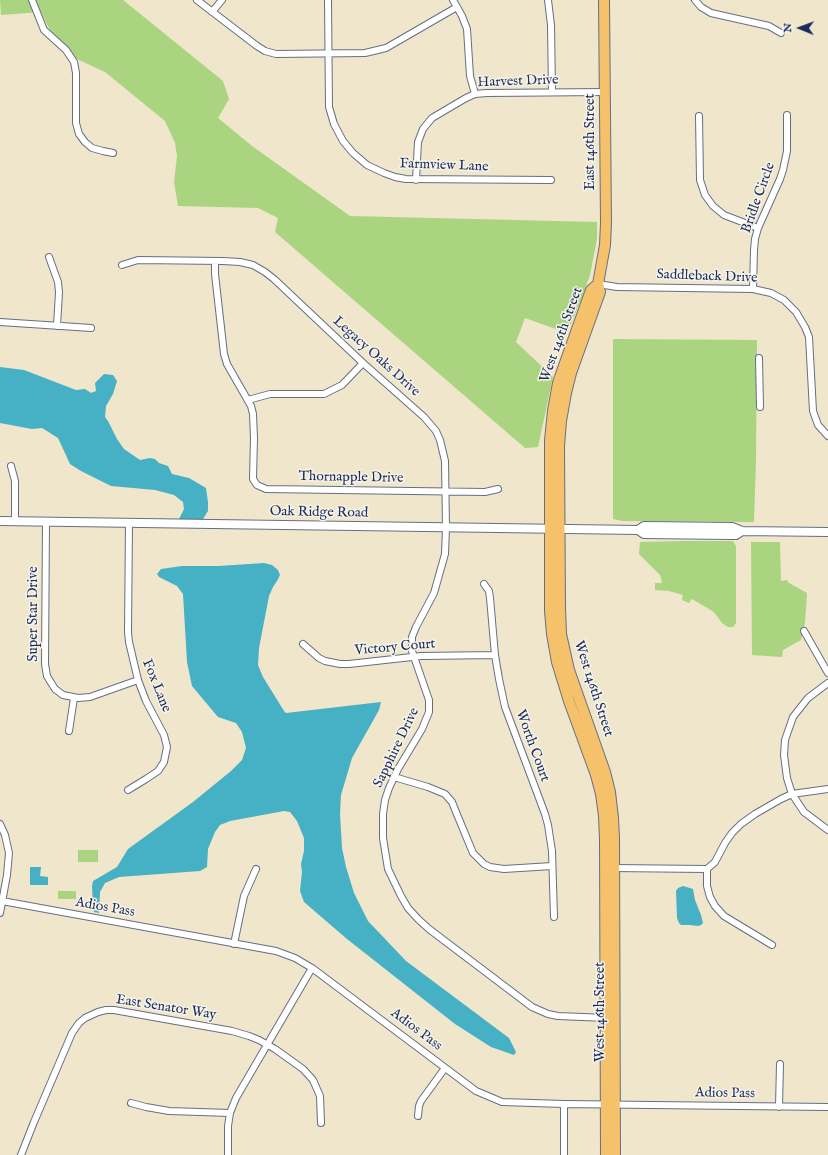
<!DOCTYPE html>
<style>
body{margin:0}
#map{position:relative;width:828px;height:1155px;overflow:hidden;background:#efe6cb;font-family:"IM FELL English",serif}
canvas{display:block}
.north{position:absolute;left:780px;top:8px;width:40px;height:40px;-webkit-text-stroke:3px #f7f3e8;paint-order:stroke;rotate:271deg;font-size:11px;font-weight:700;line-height:16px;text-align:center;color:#1b2f5e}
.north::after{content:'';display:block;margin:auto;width:14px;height:18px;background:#1b2f5e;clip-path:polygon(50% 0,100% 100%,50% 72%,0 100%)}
</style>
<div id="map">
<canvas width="828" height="1155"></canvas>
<div class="north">N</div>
</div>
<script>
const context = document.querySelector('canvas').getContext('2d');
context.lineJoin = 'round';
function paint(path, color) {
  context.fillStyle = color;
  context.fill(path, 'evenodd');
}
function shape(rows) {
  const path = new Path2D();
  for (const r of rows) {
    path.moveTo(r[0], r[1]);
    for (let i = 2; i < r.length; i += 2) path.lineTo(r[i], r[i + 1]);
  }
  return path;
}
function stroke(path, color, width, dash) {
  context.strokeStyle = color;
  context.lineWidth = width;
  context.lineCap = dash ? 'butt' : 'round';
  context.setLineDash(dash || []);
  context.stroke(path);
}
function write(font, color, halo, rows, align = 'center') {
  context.font = font + ' "IM FELL English",serif';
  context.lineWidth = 3;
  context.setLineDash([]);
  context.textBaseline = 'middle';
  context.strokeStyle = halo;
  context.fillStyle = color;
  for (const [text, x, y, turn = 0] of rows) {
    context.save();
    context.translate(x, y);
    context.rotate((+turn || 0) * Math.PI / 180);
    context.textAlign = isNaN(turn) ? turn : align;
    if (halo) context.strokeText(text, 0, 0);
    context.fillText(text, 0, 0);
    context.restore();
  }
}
paint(shape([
 [0,0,123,0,223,81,229,99,218,118,252,146,350,216,597,222,597,239,590,275,581,300,567,333,525,318,516,342,553,377,538,447,525,448,275,232,278,218,258,208,178,206,174,182,177,156,175,143,165,121,105,72,75,58,50,30,41,12,1,15],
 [613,339,757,340,756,460,754,522,623,521,613,519],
 [684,541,733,541,736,546,736,623,733,627,728,627,722,623,714,612,692,599,689,603,682,600,683,595,669,591,655,590,655,583,662,583,661,578,660,575,639,554,640,542],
 [751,542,780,542,781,581,787,580,789,583,807,593,805,623,801,640,783,650,782,657,752,655],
 [78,850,98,850,98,862,78,862],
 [58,891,76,891,76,899,58,899]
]), '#aad47f');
paint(shape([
 [0,367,24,370,76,390,85,389,91,393,96,391,95,383,104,374,113,375,117,381,113,394,106,406,105,417,108,421,117,439,124,449,140,460,150,458,155,459,159,463,168,466,172,474,189,478,206,488,208,502,208,511,203,519,179,519,184,509,183,502,174,495,155,490,111,486,81,471,70,464,58,438,42,428,32,429,0,423],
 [264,563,272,565,278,570,280,575,277,581,273,587,269,596,259,648,258,665,263,677,284,711,286,713,381,702,379,710,352,758,341,795,340,814,342,848,346,867,354,893,368,921,406,961,509,1038,516,1052,514,1055,491,1047,455,1024,347,939,304,902,300,891,302,872,301,864,304,851,304,838,297,821,290,812,284,811,230,821,220,825,215,832,208,849,207,867,200,871,119,877,105,883,100,892,99,913,94,912,93,907,92,886,93,881,117,867,128,849,193,802,231,771,242,760,246,748,242,732,236,723,218,717,192,686,187,662,183,594,177,586,159,577,157,574,161,569,182,566,219,566],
 [30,867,41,867,40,876,48,877,48,885,30,885],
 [683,886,693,889,695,900,701,915,703,923,701,925,698,926,690,925,681,925,679,923,677,918,676,891,678,888]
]), '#46b0c4');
const minor = shape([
 [32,0,44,30,66,50,74,62,76,73,76,123,79,134,85,142,92,148,103,151,113,153],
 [197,0,257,46,265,51,276,54,365,53,386,48,457,7],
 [328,0,329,107,334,124,343,141,353,153,367,165,384,173,395,177,406,179,551,180],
 [453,0,462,16,467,29,470,76,475,94],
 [548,0,551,25,552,92],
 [695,0,701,7,711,13,769,26,781,33],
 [212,12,222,0],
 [699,116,700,180,705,195,713,206,724,215,758,228],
 [416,180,418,142,423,129,432,118,466,98,475,94,487,93,605,92],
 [49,257,58,282,59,292,57,326],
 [215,261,215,274,224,354,227,364,251,406,253,414,254,438,253,479,257,485,266,489,485,492,498,489],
 [122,265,138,260,223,261,240,262,253,265,265,272,274,279,363,363,424,417,436,431,440,440,445,461,446,528,445,554,434,593,416,627,412,637,412,651,429,700,429,712,422,729,398,769,389,788,385,800,383,814,383,838,388,869,401,896,408,908,418,919,429,929,532,1007,548,1014,558,1016,607,1018],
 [598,284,617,287,753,289,771,293,784,300,796,312,805,327,809,337,813,411,818,425,828,436],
 [753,289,754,250,755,239,758,228,780,179,783,170,787,151,787,115],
 [0,322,91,328],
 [759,358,760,407],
 [248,400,270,394,324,394,342,385,363,363],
 [11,466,15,481,15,521],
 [46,522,45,664,47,676,50,681,55,689,63,695,78,698,90,697,138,680],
 [484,584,489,591,490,598,495,655,499,679,505,707,545,814,548,825,552,851,554,917],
 [804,631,828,673],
 [303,644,319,658,325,661,340,664,349,664,421,656,495,655],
 [828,683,808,698,793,717,785,740,784,755,787,778,792,794,804,812,828,830],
 [69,731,74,698],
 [394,777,428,787,445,794,452,802,456,812,473,853,484,864,490,867,504,869,552,866],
 [128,790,146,779,158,771,164,762,167,747,164,735,146,701,138,680,129,642,128,632,129,523],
 [0,824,5,835,9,853,7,875,0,913],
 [612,868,707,869,715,862,725,843,732,833,741,824,755,814,781,799,792,794,828,789],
 [707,869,707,886,710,897,715,906,724,916,772,945],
 [2,901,276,951,295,958,312,968,476,1091,495,1099,502,1102,564,1104,828,1107],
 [234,944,244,896,256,869],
 [131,1103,146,1107,169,1111,230,1113],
 [779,1107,780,1064],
 [418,1116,419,1106,421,1101,445,1068],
 [21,1155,34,1122,72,1033,79,1023,85,1018,98,1012,106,1010,114,1010,232,1031,249,1036,259,1040,275,1049,303,1069,313,1080,320,1096,321,1123],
 [228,1155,228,1126,230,1113,236,1098,312,968],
 [564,1155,564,1104]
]);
const tertiary = shape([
 [0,521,568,529,638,530,644,526,732,527,742,531,828,532],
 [638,530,644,534,731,535,736,535,742,531]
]);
const primary = shape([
 [604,0,606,223,605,245,598,284,600,292,571,373,566,393,561,421,559,446,560,608,561,634,569,670,605,772,610,792,613,818,614,838,615,1155],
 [598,284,591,290,565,363,558,383,553,411,550,440,550,611,552,634,557,662,569,701,596,775,601,794,604,816,605,839,606,1155]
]);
stroke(minor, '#656f84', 8);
stroke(tertiary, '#656f84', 10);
stroke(primary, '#656f84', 12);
stroke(minor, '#fff', 6);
stroke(tertiary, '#fff', 8);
stroke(primary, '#f5c16b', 10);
write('14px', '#1b2f5e', '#f7f3e8', [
 ["Harvest Drive",518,82,-2],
 ["East 146th Street",591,142,-90],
 ["Farmview Lane",444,166,2],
 ["Bridle Circle",759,198,-70],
 ["Saddleback Drive",707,277,2],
 ["West 146th Street",562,335,-70],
 ["Legacy Oaks Drive",376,357,42],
 ["Thornapple Drive",351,478,1],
 ["Oak Ridge Road",319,513,1],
 ["Super Star Drive",34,614,-90],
 ["Victory Court",395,648,-5],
 ["Fox Lane",156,686,68],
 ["West 146th Street",593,689,72],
 ["Worth Court",532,746,70],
 ["Sapphire Drive",397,748,-64],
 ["Adios Pass",105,908,10],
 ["East Senator Way",166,1008,9],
 ["West 146th Street",601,1012,-90],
 ["Adios Pass",416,1030,37],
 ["Adios Pass",725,1094,1]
]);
</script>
